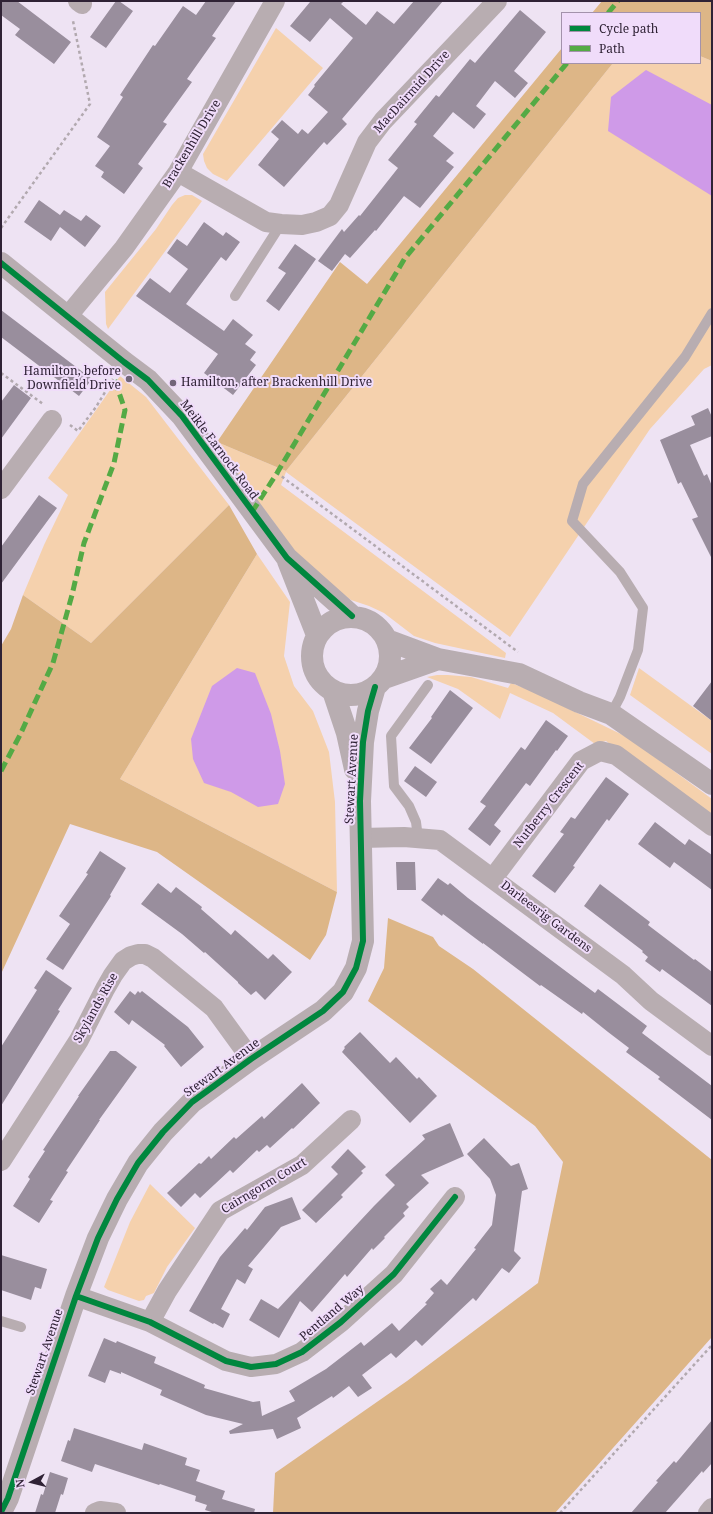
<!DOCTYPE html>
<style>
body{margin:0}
#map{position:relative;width:713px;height:1514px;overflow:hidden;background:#eee3f3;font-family:"Noto Serif",serif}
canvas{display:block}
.frame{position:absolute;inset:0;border:2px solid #2f2235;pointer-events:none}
.legend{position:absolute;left:561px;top:12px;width:140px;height:52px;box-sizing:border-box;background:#f0dcfa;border:1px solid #a392ab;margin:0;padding:5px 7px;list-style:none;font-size:12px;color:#2f2235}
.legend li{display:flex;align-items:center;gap:8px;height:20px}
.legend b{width:20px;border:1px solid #a392ab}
.north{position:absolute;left:12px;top:1462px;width:40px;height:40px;-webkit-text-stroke:3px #f0dcfa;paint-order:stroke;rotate:263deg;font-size:11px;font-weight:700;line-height:16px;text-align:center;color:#2f2235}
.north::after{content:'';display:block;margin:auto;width:14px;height:18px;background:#2f2235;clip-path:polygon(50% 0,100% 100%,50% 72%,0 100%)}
</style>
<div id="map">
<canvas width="713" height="1514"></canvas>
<div class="frame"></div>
<ul class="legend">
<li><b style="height:5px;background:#00873e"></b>Cycle path</li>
<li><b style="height:5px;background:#54aa45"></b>Path</li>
</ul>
<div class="north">N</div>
</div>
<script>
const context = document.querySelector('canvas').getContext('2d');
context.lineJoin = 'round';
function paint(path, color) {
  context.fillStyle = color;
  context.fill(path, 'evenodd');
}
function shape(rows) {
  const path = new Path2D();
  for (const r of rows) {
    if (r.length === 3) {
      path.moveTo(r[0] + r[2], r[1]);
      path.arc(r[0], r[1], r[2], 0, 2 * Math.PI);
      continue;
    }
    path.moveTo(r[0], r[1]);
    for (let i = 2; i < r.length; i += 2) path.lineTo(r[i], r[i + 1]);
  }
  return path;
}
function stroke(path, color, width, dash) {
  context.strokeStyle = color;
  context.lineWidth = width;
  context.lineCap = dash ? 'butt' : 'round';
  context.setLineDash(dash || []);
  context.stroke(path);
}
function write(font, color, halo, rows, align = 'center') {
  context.font = font + ' "Noto Serif",serif';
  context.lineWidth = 4;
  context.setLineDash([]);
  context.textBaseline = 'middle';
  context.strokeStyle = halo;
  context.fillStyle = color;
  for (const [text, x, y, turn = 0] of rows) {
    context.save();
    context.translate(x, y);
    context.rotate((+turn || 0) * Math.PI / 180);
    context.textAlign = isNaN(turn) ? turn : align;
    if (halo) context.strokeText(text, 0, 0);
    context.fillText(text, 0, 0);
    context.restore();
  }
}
paint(shape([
 [276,28,323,68,227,181,213,174,207,168,204,161,203,154],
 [700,56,712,61,712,365,704,369,650,429,510,637,286,472,281,485,506,653,505,658,435,643,414,636,384,613,369,606,351,600,309,570,293,550,271,518,214,446,217,442,286,471,613,63,700,63],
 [185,195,192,195,202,201,108,329,106,324,105,292,156,229,172,205,178,198],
 [120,376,146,397,229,505,91,643,23,595,44,545,68,495,48,478],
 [257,554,290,602,284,656,294,686,313,711,329,752,335,802,337,892,120,779],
 [639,668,712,721,712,754,630,695],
 [437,675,448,675,471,677,508,688,511,683,532,691,629,738,712,799,712,819,606,741,595,744,553,713,510,693,500,719,458,689,427,677],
 [150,1184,195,1228,167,1267,154,1293,146,1296,144,1300,139,1301,108,1290,104,1287,130,1222]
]), '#f5d1ad');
paint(shape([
 [602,1,712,1,712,61,700,56,700,13,592,13],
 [562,48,562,63,613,63,286,471,217,442,340,262,367,284],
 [229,505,257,554,120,779,337,892,326,935,310,960,157,852,70,824,1,974,1,646,11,629,23,595,91,643],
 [388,918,433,937,439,946,473,969,712,1160,712,1337,555,1513,273,1513,275,1473,407,1381,538,1283,563,1162,535,1126,368,1001,384,968]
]), '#ddb687');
paint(shape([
 [646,70,712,105,712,196,608,131,611,97],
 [237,668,255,673,271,714,280,751,285,784,278,804,258,807,231,792,204,783,193,759,191,739,212,686]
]), '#cf9ae8');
paint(shape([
 [1,1,17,1,71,42,54,64,15,35,20,29,1,15],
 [116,1,119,1,133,11,106,48,90,37],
 [206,1,236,1,212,36,216,38,187,79,192,82,163,122,167,124,138,164,143,168,124,194,101,177,104,172,95,166,110,146,97,137,123,97,120,95,153,45,155,46,183,6,196,15],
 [309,1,344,1,341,4,366,25,377,11,394,24,414,1,443,1,342,119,347,124,327,145,324,142,284,187,258,165,279,139,271,132,282,120,298,134,302,129,308,134,328,112,308,95,315,86,314,85,353,38,330,18,310,42,290,26,310,2],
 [520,10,546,32,514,71,528,83,515,98,495,81,476,106,486,114,474,129,453,112,433,136,454,153,446,161,454,167,420,208,404,196,376,231,375,230,350,258,345,254,332,271,318,261,342,229,344,232,359,215,360,216,398,168,388,160,417,124,414,122,436,95,439,97,470,59,475,63],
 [39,200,60,215,64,210,81,221,86,215,101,226,85,247,60,227,51,241,24,222],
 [204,222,223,236,226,232,240,242,226,261,221,257,186,304,224,331,233,319,253,335,245,344,256,352,250,360,256,365,233,395,204,373,218,354,136,296,150,278,170,293,188,269,167,253,177,239,187,246],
 [295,244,316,259,279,311,266,301,286,273,278,268],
 [1,310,92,379,79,396,1,337],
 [14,385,31,398,1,439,1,402],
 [708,408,712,417,712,436,690,445,704,476,707,474,712,486,712,559,692,519,698,517,681,482,678,484,660,440,695,425,691,416],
 [39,495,57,508,1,584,1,547],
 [712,681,712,721,693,706],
 [450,690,473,708,431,764,409,748,432,718,431,717],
 [546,720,568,736,557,751,556,750,530,786,526,783,494,825,501,831,490,846,468,829,486,806,480,802,521,747,525,750],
 [415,766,437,782,426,797,404,781],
 [606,777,629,794,609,821,607,819,573,866,575,867,555,893,532,876,564,834,560,832,571,817,575,819],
 [655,822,685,845,689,839,712,855,712,890,674,862,670,868,638,844],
 [100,851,126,868,110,895,111,896,63,970,46,959,70,924,59,916,88,874,86,873],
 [396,862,415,862,416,890,397,890],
 [438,878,448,885,450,883,468,898,595,993,598,989,647,1026,642,1033,712,1086,712,1120,658,1079,660,1077,626,1052,629,1048,608,1032,583,1012,582,1014,541,985,540,986,483,943,483,944,443,914,442,916,421,900],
 [158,883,171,893,176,887,202,907,201,909,231,935,235,930,268,959,273,954,292,972,265,1000,256,991,251,995,238,983,238,982,205,952,204,953,182,934,141,904],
 [600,884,650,922,648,925,694,960,695,959,712,972,712,1006,662,969,660,972,645,961,648,957,642,952,643,951,584,906],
 [46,970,72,988,58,1010,60,1011,44,1037,1,1106,1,1047,37,990,34,988],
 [130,991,135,995,138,991,140,993,142,991,188,1027,204,1047,181,1067,164,1046,165,1045,132,1020,129,1025,114,1012],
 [360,1032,390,1063,396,1057,417,1079,419,1077,437,1096,410,1123,342,1052,345,1048,344,1047],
 [110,1051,116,1051,137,1067,99,1120,100,1120,66,1171,68,1172,50,1200,53,1201,39,1223,13,1206,30,1179,28,1177,45,1151,43,1150,79,1096,78,1096],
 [302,1083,320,1103,293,1129,292,1128,270,1148,267,1145,259,1152,257,1150,233,1173,230,1170,200,1198,195,1193,181,1207,167,1193,199,1163,201,1164,209,1156,211,1159,234,1137,236,1139,262,1116,264,1119],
 [450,1123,464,1156,421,1175,429,1183,406,1204,409,1207,403,1213,405,1216,384,1237,385,1238,373,1250,372,1248,347,1277,345,1274,312,1312,300,1301,279,1338,249,1320,261,1299,278,1309,374,1206,395,1185,385,1175,425,1139,422,1135],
 [484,1138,511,1166,519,1163,528,1189,522,1191,514,1251,521,1258,509,1273,502,1268,476,1301,473,1298,422,1346,416,1340,396,1358,391,1353,362,1375,372,1388,358,1397,349,1386,333,1398,332,1396,297,1418,301,1428,277,1439,273,1429,230,1434,229,1431,243,1424,206,1415,160,1395,162,1390,121,1372,121,1374,110,1370,105,1383,88,1376,104,1338,116,1343,117,1341,156,1357,154,1363,205,1385,204,1388,253,1402,260,1401,262,1416,295,1401,289,1391,326,1369,361,1342,364,1346,392,1323,399,1331,427,1304,425,1303,434,1293,430,1289,441,1279,447,1285,476,1249,474,1248,492,1225,496,1195,490,1179,467,1154],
 [348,1149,366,1167,361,1171,363,1173,341,1195,343,1197,316,1223,302,1210,338,1174,331,1167],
 [292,1197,301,1219,281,1227,248,1266,253,1269,245,1284,237,1279,221,1309,230,1314,223,1328,214,1323,213,1324,189,1311,220,1257,245,1228,247,1230,265,1207],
 [1,1255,47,1269,41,1289,35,1287,31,1300,1,1290],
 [712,1420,712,1463,703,1473,702,1471,665,1513,631,1513,658,1482,656,1481,674,1461,676,1463],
 [74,1428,142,1450,144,1443,187,1458,185,1465,200,1470,196,1481,225,1491,222,1499,255,1509,254,1513,215,1513,205,1510,207,1505,195,1501,196,1496,160,1484,159,1485,95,1464,92,1472,61,1461,68,1440,70,1441],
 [50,1472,68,1478,63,1495,61,1494,55,1513,35,1513,41,1494,43,1495]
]), '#998e9d');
stroke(shape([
 [1,228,90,104,73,21],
 [1,373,43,404],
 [70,425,78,431,96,407,113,379],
 [277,473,518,652],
 [560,1513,712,1345]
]), '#b2a9af', 2.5, [3, 3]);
stroke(shape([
 [235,296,281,224],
 [611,714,620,697,638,650,643,608,620,572,572,521,583,484,685,357,712,313],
 [418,838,416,822,409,806,394,786,391,736,428,685],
 [1,1321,21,1327]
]), '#b8adb1', 10);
stroke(shape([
 [78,1,82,4],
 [178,172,266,222,281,224,302,225,316,222,330,216,339,205,367,142,383,121,497,1],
 [67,317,124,248,178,172,275,1],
 [1,489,52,420],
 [361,838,404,837,440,840,623,975,651,1001,712,1046],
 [493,878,581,761,600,751,616,755,712,826],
 [1,1161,79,1040,105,989,113,975,123,961,131,956,138,954,145,954,153,958,214,1008,251,1059],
 [76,1296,150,1322,226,1361,251,1367,276,1364,302,1352,341,1322,394,1274,455,1197],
 [150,1322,167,1291,220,1211,302,1165,351,1120],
 [95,1513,100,1511,116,1513],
 [708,1513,712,1508]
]), '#b8adb1', 20);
stroke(shape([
 [1,263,124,362,148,380,182,416,287,558,352,616],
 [288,561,317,635],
 [351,656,39],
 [387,640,438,659,519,674,579,702,611,714,712,784],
 [384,678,438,659],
 [333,691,347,733,355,769],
 [1,1512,8,1498,76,1296,98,1238,117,1199,138,1163,163,1132,192,1102,251,1059,323,1011,343,992,356,968,363,941,360,801,363,742,368,711,375,687]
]), '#b8adb1', 22);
stroke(shape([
 [608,13,618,1],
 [252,512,277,473,405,258,567,63],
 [1,771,20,735,53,663,72,595,84,543,114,463,125,410,114,378]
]), '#54aa45', 5, [10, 5]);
stroke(shape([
 [1,263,124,362,148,380,182,416,287,558,352,616],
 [76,1296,150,1322,226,1361,251,1367,276,1364,302,1352,341,1322,394,1274,455,1197],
 [1,1512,8,1498,76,1296,98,1238,117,1199,138,1163,163,1132,192,1102,251,1059,323,1011,343,992,356,968,363,941,360,801,363,742,368,711,375,687]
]), '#00873e', 6);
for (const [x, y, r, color] of [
 [129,379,4,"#726678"],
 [173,383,4,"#726678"]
]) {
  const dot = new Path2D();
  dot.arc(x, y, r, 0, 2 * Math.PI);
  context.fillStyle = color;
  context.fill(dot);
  stroke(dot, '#f0dcfa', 1.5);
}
write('12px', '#2f2235', '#f0dcfa', [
 ["MacDairmid Drive",412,92,-48],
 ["Brackenhill Drive",192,144,-59],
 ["Meikle Earnock Road",219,450,53],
 ["Stewart Avenue",352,779,-87],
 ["Nutberry Crescent",549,805,-52],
 ["Darleesrig Gardens",546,917,37],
 ["Skylands Rise",96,1008,-61],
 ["Stewart Avenue",222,1068,-36],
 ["Cairngorm Court",264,1186,-31],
 ["Pentland Way",332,1313,-40],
 ["Stewart Avenue",45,1352,-71]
]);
write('12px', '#2f2235', '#f0dcfa', [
 ["Hamilton, before",121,372],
 ["Downfield Drive",121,386],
 ["Hamilton, after Brackenhill Drive",181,383,"left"]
], 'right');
</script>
